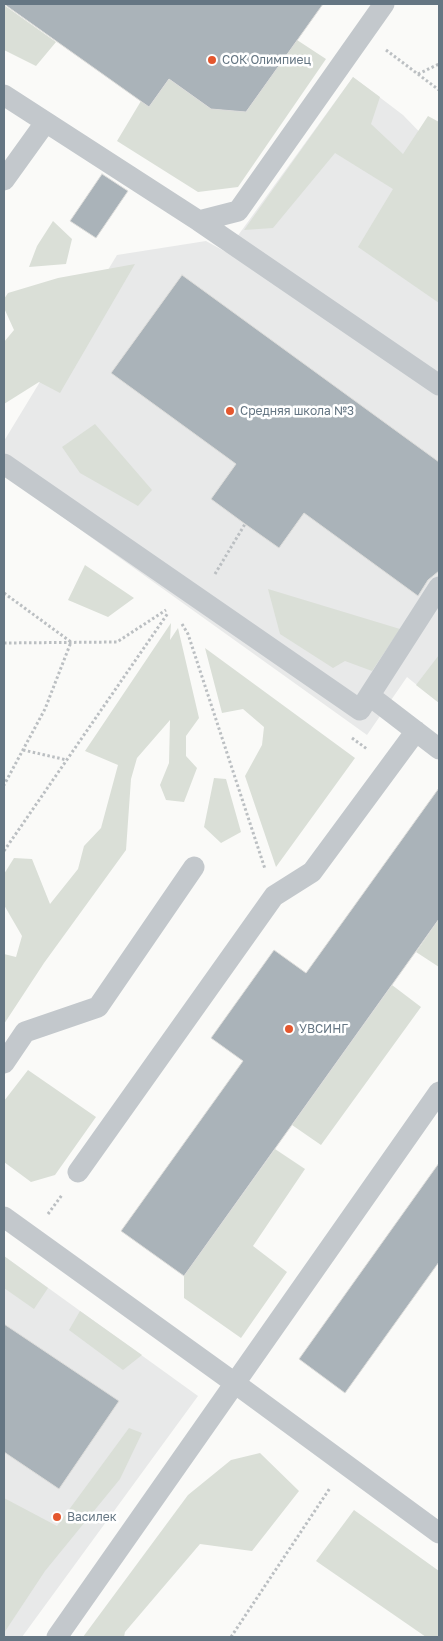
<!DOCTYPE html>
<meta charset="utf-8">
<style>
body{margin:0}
#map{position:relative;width:443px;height:1641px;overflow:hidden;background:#fafaf8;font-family:"Golos Text",sans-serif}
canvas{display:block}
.frame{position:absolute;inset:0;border:5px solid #657683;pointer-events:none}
</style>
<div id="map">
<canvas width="443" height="1641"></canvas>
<div class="frame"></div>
</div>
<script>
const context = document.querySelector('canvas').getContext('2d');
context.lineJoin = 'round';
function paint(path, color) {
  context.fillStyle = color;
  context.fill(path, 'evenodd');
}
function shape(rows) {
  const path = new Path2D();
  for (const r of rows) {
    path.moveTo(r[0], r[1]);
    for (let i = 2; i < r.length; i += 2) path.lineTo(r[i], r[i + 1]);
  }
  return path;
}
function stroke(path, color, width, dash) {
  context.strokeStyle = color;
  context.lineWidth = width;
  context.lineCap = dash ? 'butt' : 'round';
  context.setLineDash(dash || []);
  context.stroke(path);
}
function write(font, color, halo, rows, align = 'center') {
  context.font = font + ' "Golos Text",sans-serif';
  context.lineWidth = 5;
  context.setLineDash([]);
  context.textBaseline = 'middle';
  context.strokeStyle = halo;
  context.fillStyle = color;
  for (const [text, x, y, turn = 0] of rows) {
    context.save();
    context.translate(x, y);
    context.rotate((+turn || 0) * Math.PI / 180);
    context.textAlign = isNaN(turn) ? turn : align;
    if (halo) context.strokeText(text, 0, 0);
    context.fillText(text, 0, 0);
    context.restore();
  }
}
paint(shape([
 [353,77,403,115,439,152,439,703,407,677,367,735,4,475,4,441,117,255,206,241,226,252],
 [4,1256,198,1396,22,1637,4,1637]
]), '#e8e9e9');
paint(shape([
 [4,5,56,42,36,66,4,50],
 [297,40,326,59,238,187,198,192,117,141,141,101,149,107,169,79,211,109,246,112],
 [353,77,380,97,371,124,403,154,428,116,439,122,439,303,358,247,393,189,335,153,273,228,244,230],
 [53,221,72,239,66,264,29,267,37,246],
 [135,264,60,393,39,382,4,404,4,342,14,330,4,308,4,299,8,293,58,278],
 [95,424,152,490,138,506,80,473,62,447],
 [85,565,134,598,108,617,68,600],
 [268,589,400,629,372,671,345,661,333,668,280,634],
 [171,623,170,640,178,628,199,718,186,736,186,756,197,768,184,802,166,800,160,785,169,763,170,720,137,758,131,779,126,850,44,963,4,1024,4,954,16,957,22,936,4,905,4,874,14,858,32,859,50,904,78,869,84,846,101,828,118,765,85,751],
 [205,648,355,758,276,867,245,776,262,745,264,727,243,709,222,713],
 [439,655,439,703,416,685],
 [214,778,226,779,241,832,221,843,204,827],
 [439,919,439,967,416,952],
 [392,985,421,1007,321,1145,292,1125],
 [28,1070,96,1117,55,1175,31,1182,4,1162,4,1101],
 [275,1149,305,1169,253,1246,287,1272,241,1338,184,1298,184,1276],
 [4,1256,48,1288,34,1309,4,1288],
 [80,1311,142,1355,123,1370,69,1330],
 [129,1428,142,1433,120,1479,45,1571,4,1633,4,1498,57,1526],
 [260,1453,299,1491,252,1551,200,1544,125,1632,124,1637,83,1637,188,1495,231,1460],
 [354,1510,439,1571,439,1637,426,1637,316,1561]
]), '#dadfd7');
const building = shape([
 [4,4,323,4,246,112,211,109,169,79,149,107,4,4],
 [102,174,128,191,96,238,70,221,102,174],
 [182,275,439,462,439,571,428,580,418,596,304,513,279,548,245,524,211,499,236,464,111,373,182,275],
 [439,788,439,919,184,1276,121,1231,243,1061,211,1038,274,950,306,973,439,788],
 [439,1163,439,1262,345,1393,299,1359,439,1163],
 [4,1324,119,1401,59,1489,4,1452,4,1324]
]);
paint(building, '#aab3b9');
stroke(building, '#dcdcda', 1);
stroke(shape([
 [386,50,439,90],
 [418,74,439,64],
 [215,574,245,524],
 [4,593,71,642,45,709,4,785],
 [182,624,188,634,265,869],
 [4,643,117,642,166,610],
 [352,738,367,749],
 [23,750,67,760],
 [4,851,168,613],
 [48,1214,62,1195],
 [231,1637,330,1488]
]), '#bbbfc2', 3, [2.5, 2.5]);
stroke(shape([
 [4,95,199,221,238,211,384,4],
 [4,180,45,123],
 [199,221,439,385],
 [4,464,360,710,439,587],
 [370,696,439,749],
 [4,1063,25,1032,98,1007,194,867],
 [78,1172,274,896,312,872,416,731],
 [4,1217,236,1384,439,1533],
 [57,1637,439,1092]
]), '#c3c8cc', 21);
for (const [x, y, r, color] of [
 [212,60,5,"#e4572e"],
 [230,411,5,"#e4572e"],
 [289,1029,5,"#e4572e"],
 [57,1517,5,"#e4572e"]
]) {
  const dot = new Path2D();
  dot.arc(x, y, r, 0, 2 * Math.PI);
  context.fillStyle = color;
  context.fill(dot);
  stroke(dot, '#fff', 2);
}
write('12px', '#657683', '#fff', [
 ["СОК Олимпиец",222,60],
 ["Средняя школа №3",240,411],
 ["УВСИНГ",299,1029],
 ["Василек",67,1517]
], 'left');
</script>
